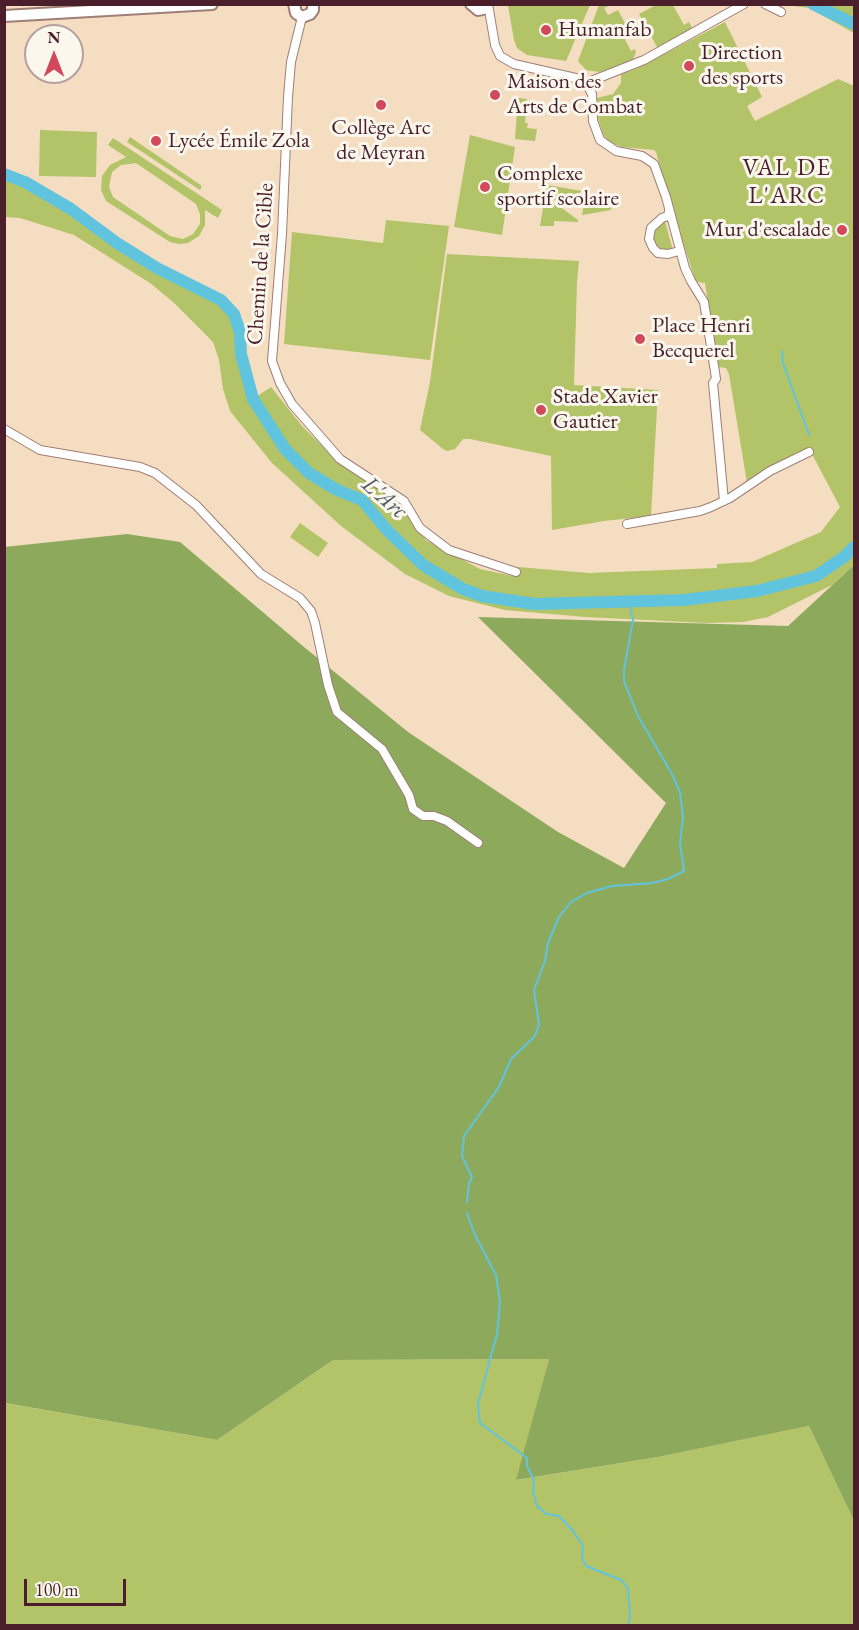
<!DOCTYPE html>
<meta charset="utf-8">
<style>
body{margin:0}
#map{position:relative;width:859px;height:1630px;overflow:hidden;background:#f5ddc1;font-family:"EB Garamond",serif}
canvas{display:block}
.frame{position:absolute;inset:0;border:6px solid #4a1f2b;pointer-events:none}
.north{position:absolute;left:24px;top:24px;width:60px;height:60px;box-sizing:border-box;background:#fbf7ec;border:2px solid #b4a19f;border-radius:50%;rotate:0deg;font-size:16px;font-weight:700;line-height:24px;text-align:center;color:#4a1f2b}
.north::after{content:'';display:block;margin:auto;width:21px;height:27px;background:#d1495b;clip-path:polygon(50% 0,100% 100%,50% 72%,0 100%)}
.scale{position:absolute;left:24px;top:1579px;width:102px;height:27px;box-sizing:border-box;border:3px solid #4a1f2b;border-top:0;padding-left:8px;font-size:18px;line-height:21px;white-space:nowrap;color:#4a1f2b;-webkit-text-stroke:4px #fbf7ec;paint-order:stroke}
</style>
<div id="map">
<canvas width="859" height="1630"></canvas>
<div class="frame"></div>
<div class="north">N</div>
<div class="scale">100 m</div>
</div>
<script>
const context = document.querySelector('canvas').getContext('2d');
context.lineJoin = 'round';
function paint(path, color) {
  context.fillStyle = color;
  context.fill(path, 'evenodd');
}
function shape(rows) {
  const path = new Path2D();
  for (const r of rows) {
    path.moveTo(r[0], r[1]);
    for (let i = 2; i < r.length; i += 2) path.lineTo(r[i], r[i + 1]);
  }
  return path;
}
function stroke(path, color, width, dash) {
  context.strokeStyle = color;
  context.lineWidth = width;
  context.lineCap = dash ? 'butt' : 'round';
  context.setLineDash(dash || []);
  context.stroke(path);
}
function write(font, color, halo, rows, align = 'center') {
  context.font = font + ' "EB Garamond",serif';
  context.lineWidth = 6;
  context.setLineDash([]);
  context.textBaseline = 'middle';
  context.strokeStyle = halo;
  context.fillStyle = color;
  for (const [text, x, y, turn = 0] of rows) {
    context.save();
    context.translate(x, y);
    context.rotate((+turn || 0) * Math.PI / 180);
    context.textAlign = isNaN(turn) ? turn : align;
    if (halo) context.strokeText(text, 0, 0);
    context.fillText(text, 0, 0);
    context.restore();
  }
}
paint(shape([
 [508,5,508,4,590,5,566,61,527,55,517,48,514,40],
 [599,5,611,5,604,8,608,15,618,10,627,27,620,30,631,51,635,49,636,52,632,62,618,68,599,72,586,70,578,61],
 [656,5,673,5,684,25,689,22,693,30,658,49,639,14],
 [786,5,854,5,854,33,809,8],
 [725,22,762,97,747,106,755,121,838,79,854,86,854,565,832,585,768,617,743,622,706,623,585,617,505,610,449,596,405,574,341,526,272,463,230,411,223,389,219,360,213,342,173,302,150,283,74,235,20,218,5,217,4,174,25,182,71,209,117,243,163,271,221,300,234,314,240,332,241,354,253,399,271,387,302,426,336,460,397,502,426,540,480,569,517,577,518,567,589,573,717,568,717,564,752,562,821,532,840,507,813,456,808,451,762,471,747,483,729,374,726,368,718,367,705,283,698,282,695,279,671,206,656,152,654,150,622,147,609,142,603,134,598,118,597,98,613,94,621,83,621,74,636,69],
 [518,98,527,99,525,123,528,123,527,128,537,129,535,141,515,139],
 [40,130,97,132,96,177,39,176],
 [470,135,515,147,502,235,454,227],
 [130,137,202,186,200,190,127,142],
 [113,138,222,210,218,218,205,210,205,225,199,236,188,243,179,244,170,242,106,201,101,190,102,176,110,165,126,157,108,145],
 [136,163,196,204,200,214,200,224,193,234,183,239,170,236,113,197,109,187,112,172,121,165],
 [547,185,582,191,565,204,560,201,545,198],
 [586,193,612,197,611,210,582,215],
 [544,202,559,206,578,220,578,222,554,221,554,226,540,226],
 [386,220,449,226,430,360,284,344,292,232,383,243],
 [665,221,673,251,662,251,654,246,653,240,654,227],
 [447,254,579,261,577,282,574,385,658,390,651,516,604,521,552,530,551,456,470,439,463,439,455,449,447,451,443,449,420,430,430,382],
 [300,523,328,543,318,557,290,537],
 [549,1359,517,1480,658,1457,809,1426,854,1521,854,1625,5,1625,4,1403,217,1440,333,1360]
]), '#b2c467');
paint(shape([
 [127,534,180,542,304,647,408,732,558,832,624,868,666,803,478,617,788,626,854,565,854,1521,809,1426,658,1457,516,1480,549,1359,333,1360,217,1440,5,1403,4,547]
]), '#8daa5c');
stroke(shape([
 [782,351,783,363,809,435],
 [467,1202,469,1184,472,1177,462,1156,464,1136,499,1087,511,1059,535,1036,539,1024,534,990,545,961,548,943,559,917,571,902,587,893,612,886,652,883,668,879,684,871,680,843,683,817,680,792,672,774,638,716,624,681,624,670,633,620,629,602],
 [467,1213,475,1235,496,1275,500,1302,497,1334,478,1404,480,1423,527,1458,527,1466,534,1480,533,1491,537,1506,546,1514,559,1516,573,1531,583,1546,582,1557,586,1566,621,1580,624,1583,628,1589,630,1616,628,1626]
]), '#61c4df', 2);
stroke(shape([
 [813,4,854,24],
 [4,174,25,182,71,209,117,243,157,268,221,300,234,314,240,332,241,354,253,399,285,449,309,473,337,490,362,500,386,529,423,565,463,589,482,596,534,604,684,600,757,591,816,576,844,557,854,547]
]), '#61c4df', 12);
const street = shape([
 [488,4,495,45,500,56,514,64,580,79,586,83,592,94,593,121,600,140,616,151,642,156,654,164,666,197,685,268,691,281,704,302,715,372,716,379,713,383,724,501],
 [765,4,781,12],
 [302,17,291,62,288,97,282,234,272,361,280,383,292,404,340,459,404,501,420,528,449,550,516,572],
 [586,83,644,60,744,4],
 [669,211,668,216,662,218,651,228,649,239,653,248,658,253,668,254,679,251],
 [4,429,40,450,140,467,155,473,196,505,261,574,300,598,311,611,315,623,328,685,337,712,382,749,409,795,413,809,423,816,434,816,447,821,478,843],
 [627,524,700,511,711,507,730,498,770,471,809,452]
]);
const secondary = shape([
 [294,4,296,13,302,17,310,14,313,10,313,4],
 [471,4,478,10,483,9,487,4],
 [4,16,212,4]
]);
stroke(street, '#a07e76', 10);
stroke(secondary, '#a07e76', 14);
stroke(street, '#fff', 8);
stroke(secondary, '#fff', 10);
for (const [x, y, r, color] of [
 [546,30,6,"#d1495b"],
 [689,66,6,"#d1495b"],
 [495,95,6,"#d1495b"],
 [381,105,6,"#d1495b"],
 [156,141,6,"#d1495b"],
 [485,187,6,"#d1495b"],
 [842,230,6,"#d1495b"],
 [640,339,6,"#d1495b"],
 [541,410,6,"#d1495b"]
]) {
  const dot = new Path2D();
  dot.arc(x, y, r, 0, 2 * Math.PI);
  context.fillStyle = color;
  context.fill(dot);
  stroke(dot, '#fbf7ec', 2);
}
write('22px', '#4a1f2b', '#fbf7ec', [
 ["Humanfab",558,30],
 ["Direction",701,53],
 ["des sports",701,78],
 ["Maison des",507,82],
 ["Arts de Combat",507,107],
 ["Collège Arc",381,128,"center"],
 ["de Meyran",381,153,"center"],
 ["Lycée Émile Zola",168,141],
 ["Complexe",497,174],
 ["sportif scolaire",497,199],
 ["Mur d'escalade",830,230,"right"],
 ["Place Henri",652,326],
 ["Becquerel",652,351],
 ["Stade Xavier",553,397],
 ["Gautier",553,422]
], 'left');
write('22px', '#4a1f2b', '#fbf7ec', [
 ["Chemin de la Cible",261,264,-86]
]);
context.letterSpacing = '1.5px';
write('24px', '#4a1f2b', '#fbf7ec', [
 ["VAL DE",787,168],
 ["L'ARC",787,196]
]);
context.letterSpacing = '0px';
write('italic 24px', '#52596a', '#fbf7ec', [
 ["L'Arc",384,498,41]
]);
</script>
